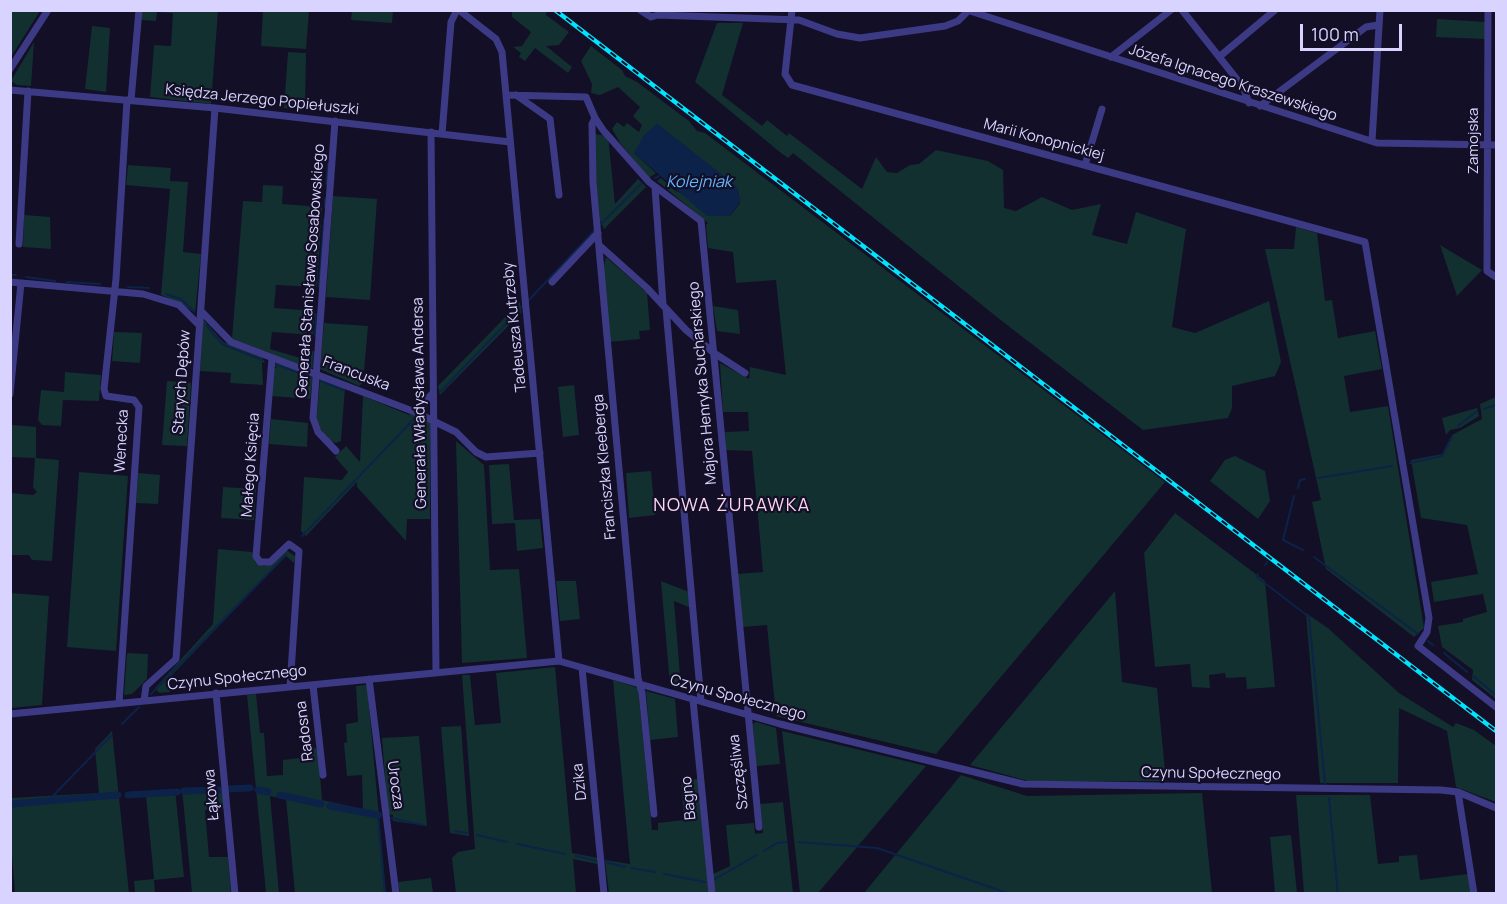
<!DOCTYPE html>
<meta charset="utf-8">
<style>
body{margin:0}
#map{position:relative;width:1507px;height:904px;overflow:hidden;background:#130f26;font-family:Manrope,sans-serif}
canvas{display:block}
.frame{position:absolute;inset:0;border:12px solid #d9d4ff;pointer-events:none}
.scale{position:absolute;left:1300px;top:24px;width:102px;height:27px;box-sizing:border-box;border:3px solid #d9d4ff;border-top:0;padding-left:8px;font-size:18px;line-height:21px;white-space:nowrap;color:#d9d4ff;-webkit-text-stroke:4px #130f26;paint-order:stroke}
</style>
<div id="map">
<canvas width="1507" height="904"></canvas>
<div class="frame"></div>
<div class="scale">100 m</div>
</div>
<script>
const context = document.querySelector('canvas').getContext('2d');
context.lineJoin = 'round';
function paint(path, color) {
  context.fillStyle = color;
  context.fill(path, 'evenodd');
}
function shape(rows) {
  const path = new Path2D();
  for (const r of rows) {
    path.moveTo(r[0], r[1]);
    for (let i = 2; i < r.length; i += 2) path.lineTo(r[i], r[i + 1]);
  }
  return path;
}
function stroke(path, color, width, dash) {
  context.strokeStyle = color;
  context.lineWidth = width;
  context.lineCap = dash ? 'butt' : 'round';
  context.setLineDash(dash || []);
  context.stroke(path);
}
function write(font, color, halo, rows, align = 'center') {
  context.font = font + ' Manrope,sans-serif';
  context.lineWidth = 4.5;
  context.setLineDash([]);
  context.textBaseline = 'middle';
  context.strokeStyle = halo;
  context.fillStyle = color;
  for (const [text, x, y, turn = 0] of rows) {
    context.save();
    context.translate(x, y);
    context.rotate((+turn || 0) * Math.PI / 180);
    context.textAlign = isNaN(turn) ? turn : align;
    if (halo) context.strokeText(text, 0, 0);
    context.fillText(text, 0, 0);
    context.restore();
  }
}
paint(shape([
 [11,10,40,11,11,57,10,11],
 [140,11,218,11,211,104,150,97,154,45,171,46,173,13,157,12,156,21,140,20],
 [263,11,309,11,306,49,261,46],
 [352,11,393,11,392,23,351,20],
 [512,11,547,11,546,15,569,32,559,45,546,46,572,67,568,73,535,48,525,61,519,57,521,53,513,47,522,46,531,32,512,17],
 [1437,19,1485,22,1485,39,1436,37],
 [717,23,743,23,722,95,762,126,767,120,787,136,789,133,862,189,876,157,887,172,897,173,910,165,919,164,936,150,988,161,1003,170,1004,208,1016,211,1042,197,1072,210,1101,204,1092,235,1127,244,1136,212,1186,229,1172,327,1195,333,1269,301,1281,362,1275,376,1232,386,1232,408,1228,418,1143,430,998,318,793,153,788,158,781,153,695,82],
 [92,26,110,28,106,92,85,89],
 [34,42,31,86,17,85,11,81],
 [591,46,622,70,625,76,637,82,689,121,697,131,705,133,1165,482,936,754,776,716,767,625,742,627,737,574,763,572,752,451,726,450,725,432,749,431,748,412,723,412,720,363,749,379,750,367,786,375,776,280,736,283,733,252,708,248,706,225,708,223,657,181,661,178,674,190,730,216,740,203,738,190,732,183,657,124,634,153,656,173,649,178,620,143,612,129,617,122,624,127,627,123,639,132,642,125,633,116,640,107,618,87,600,95,591,93,592,84,581,61],
 [288,52,306,53,305,110,284,108],
 [595,134,608,136,615,204,638,179,646,187,604,229,600,220,594,160],
 [128,165,171,168,170,181,188,182,183,252,201,254,195,313,180,303,161,295,170,189,126,185],
 [263,185,283,186,282,204,322,207,317,287,276,285,274,308,315,311,313,335,272,332,270,349,310,361,312,351,316,352,315,366,310,369,232,339,243,201,262,202],
 [333,196,377,199,370,300,326,297],
 [24,215,50,217,51,249,23,247],
 [1296,227,1317,233,1325,301,1332,300,1338,338,1375,331,1382,369,1344,376,1350,412,1388,406,1424,628,1414,637,1326,569,1312,502,1321,500,1265,249,1294,249],
 [1440,245,1482,270,1457,296],
 [606,257,647,293,650,330,639,331,640,339,609,342,603,271],
 [520,302,521,313,440,395,438,386],
 [713,306,738,310,740,334,717,331],
 [203,319,223,342,262,357,265,363,262,362,263,385,230,383,231,373,200,371],
 [324,323,368,326,363,383,359,386,320,369],
 [114,332,142,333,140,363,112,361],
 [277,363,313,375,310,399,272,396,274,369,277,367,273,366],
 [65,372,101,375,99,401,63,400,61,426,42,425,38,420,41,390,64,392],
 [320,379,345,387,341,441,336,443,330,441,316,423],
 [167,381,191,383,187,446,162,445],
 [574,385,579,435,563,437,558,387],
 [363,396,409,415,411,413,430,423,430,519,407,519,406,541,357,487,357,482,306,536,301,531,304,477,342,480,348,472,335,457,346,446,360,462],
 [1496,397,1496,699,1472,680,1473,670,1442,647,1438,626,1463,622,1463,619,1487,612,1483,594,1434,602,1431,582,1478,574,1467,525,1421,518,1411,460,1442,454,1452,435,1482,419,1480,404],
 [1477,408,1479,416,1460,428,1450,430,1446,435,1442,418],
 [271,419,308,423,307,447,269,444],
 [12,425,36,427,36,458,59,460,52,561,32,560,29,555,11,555,11,493,33,495,37,492,33,487,35,458,11,457],
 [456,441,484,465,490,570,519,569,527,658,462,663],
 [1235,456,1265,471,1270,501,1258,519,1210,481,1225,460],
 [509,464,514,520,540,519,543,548,517,551,515,523,492,524,489,465],
 [651,471,655,515,629,518,626,473],
 [79,472,128,476,116,651,67,647],
 [138,473,160,475,158,504,136,503],
 [223,487,256,489,254,520,221,518],
 [1175,513,1265,581,1275,687,1247,689,1246,677,1226,678,1225,673,1209,675,1210,688,1192,687,1190,664,1155,667,1144,553],
 [218,549,252,552,256,563,264,566,270,564,286,550,295,556,295,559,294,563,286,556,172,675,170,692,159,693,155,688,213,624],
 [556,581,576,581,580,619,560,621],
 [661,581,689,592,691,608,674,601,681,688,670,685],
 [1115,591,1122,682,1157,688,1166,781,1032,782,970,765],
 [11,593,49,596,42,705,11,708],
 [1306,613,1329,629,1399,693,1453,727,1456,723,1474,730,1496,746,1496,802,1456,787,1447,731,1399,708,1398,783,1320,783],
 [127,653,148,654,147,679,132,694,124,695],
 [555,667,572,853,598,858,597,864,573,859,576,893,456,894,452,858,458,852,475,849,462,675,470,675,475,725,501,723,496,673],
 [613,680,638,688,652,830,658,830,658,823,684,820,681,780,698,779,709,893,609,893,605,860,630,864],
 [367,685,386,893,295,893,286,799,270,796,279,893,266,893,247,695,256,694,260,733,264,733,267,776,283,775,283,760,299,758,313,747,318,750,322,800,363,809,362,775,347,776,344,743,347,742,346,724,358,722,356,686],
 [646,691,675,699,678,737,650,740],
 [756,722,776,728,780,764,756,766,753,724],
 [461,726,469,836,450,833,441,727],
 [112,731,129,893,15,893,11,842,11,798,99,793,95,749],
 [782,731,926,766,818,893,800,893],
 [419,736,427,826,393,821,393,815,388,814,382,738],
 [961,775,1027,796,1202,793,1212,893,864,893],
 [222,787,225,808,205,810,209,857,228,857,231,893,192,893,182,789],
 [175,789,184,877,154,880,155,893,135,893,134,881,154,879,146,796,127,798,126,792],
 [1296,795,1370,795,1378,864,1399,862,1399,856,1417,855,1420,880,1468,874,1472,893,1304,893],
 [783,802,793,893,714,893,713,874,730,866,726,825,754,823,755,834,763,833,760,804],
 [1291,835,1297,893,1275,893,1270,837],
 [431,878,433,893,400,893,398,882]
]), '#12302f');
paint(shape([
 [657,124,733,183,738,190,740,202,730,216,707,216,634,153,644,135]
]), '#0c2248');
stroke(shape([
 [655,178,659,176],
 [326,184,328,164],
 [325,207,325,199],
 [600,225,642,183],
 [10,275,16,275],
 [26,277,55,281],
 [67,282,100,284],
 [319,286,324,219],
 [128,287,149,288],
 [166,294,181,299,194,311],
 [527,302,595,230],
 [206,325,222,344,262,360],
 [315,336,316,314],
 [277,365,311,377],
 [313,365,314,353],
 [321,381,343,390],
 [440,392,523,306],
 [424,409,429,403],
 [1484,409,1495,405],
 [1458,426,1477,411],
 [1410,463,1442,456,1452,437],
 [1318,478,1392,466],
 [1298,488,1300,480,1305,479],
 [1294,496,1283,540,1303,550],
 [302,536,414,419],
 [1314,557,1418,634],
 [1265,565,1267,562],
 [1258,574,1257,577,1309,617,1325,784],
 [1428,641,1433,645],
 [1444,653,1467,672],
 [1473,676,1496,695],
 [151,694,286,555],
 [122,724,139,707],
 [1329,798,1338,894],
 [49,800,111,736],
 [381,816,378,815,385,894],
 [391,818,423,825],
 [455,831,467,833],
 [477,835,507,842],
 [799,842,877,848,1010,894],
 [517,844,565,854],
 [764,851,777,843,787,842],
 [576,856,597,861],
 [605,862,625,867],
 [631,868,655,872],
 [664,874,705,882],
 [715,879,757,855]
]), '#0c2248', 2);
stroke(shape([
 [228,789,250,788],
 [258,790,268,792],
 [184,791,220,790],
 [128,795,177,792],
 [280,795,321,804],
 [12,804,118,795],
 [330,806,378,815]
]), '#0c2248', 7);
stroke(shape([
 [459,10,496,39,502,52,559,661],
 [640,10,651,17,658,15,799,20,837,34,860,38,945,26,958,21,969,10],
 [792,10,785,74,792,85,1365,242,1429,618,1427,632,1418,646,1496,707],
 [967,10,1377,143,1496,145],
 [1182,10,1243,87,1249,103],
 [1488,10,1487,271,1496,277],
 [1111,57,1171,10],
 [1219,57,1275,10],
 [10,69,48,10],
 [10,90,215,108,510,142],
 [506,95,586,97,595,118,603,130,649,182,701,221,759,827],
 [516,95,550,119,559,195],
 [131,100,139,10],
 [1260,106,1366,27,1378,25],
 [595,118,592,124,593,182,638,678,642,693,654,814],
 [335,121,313,418,318,432,336,451],
 [431,132,436,673],
 [442,134,451,22,457,10],
 [1372,141,1380,10],
 [1085,165,1102,109],
 [655,187,663,304],
 [19,244,28,91],
 [599,245,647,288,686,330,714,353,745,373],
 [10,282,143,294,179,305,199,325],
 [552,282,598,233],
 [666,309,701,701],
 [201,311,231,342,415,412,456,432,476,452,486,457,540,453],
 [272,358,256,556,260,562,270,562,289,544,299,551,290,687],
 [10,394,21,283],
 [415,412,433,393],
 [582,668,604,894],
 [369,679,396,894],
 [313,685,323,775],
 [216,693,235,894],
 [693,700,712,894],
 [144,701,146,686,176,659,215,108],
 [119,703,139,407,134,400,106,396,104,389,116,279,127,100],
 [10,714,559,661,780,724,1023,784,1441,790,1458,792,1496,808],
 [1458,792,1474,894]
]), '#3d3a85', 7);
const rail = shape([
 [555,10,1496,731]
]);
stroke(rail, '#00e5ff', 4.5);
stroke(rail, '#130f26', 2, [7]);
write('15px', '#d9d4ff', '#130f26', [
 ["Józefa Ignacego Kraszewskiego",1233,83,18],
 ["Księdza Jerzego Popiełuszki",262,100,6],
 ["Marii Konopnickiej",1044,140,15],
 ["Zamojska",1474,141,-90],
 ["Generała Stanisława Sosabowskiego",311,271,-86],
 ["Tadeusza Kutrzeby",515,327,-96],
 ["Francuska",356,374,21],
 ["Starych Dębów",182,382,-86],
 ["Majora Henryka Sucharskiego",703,383,-95],
 ["Generała Władysława Andersa",420,403,-91],
 ["Wenecka",122,441,-87],
 ["Małego Księcia",251,465,-86],
 ["Franciszka Kleeberga",605,467,-95],
 ["Czynu Społecznego",237,678,-6],
 ["Czynu Społecznego",738,698,15],
 ["Radosna",305,731,-97],
 ["Szczęśliwa",739,772,-97],
 ["Czynu Społecznego",1211,774,1],
 ["Dzika",580,782,-96],
 ["Urocza",395,785,82],
 ["Łąkowa",212,795,-95],
 ["Bagno",689,798,-96]
]);
write('italic 16px', '#62b6ff', '#130f26', [
 ["Kolejniak",699,183]
]);
context.letterSpacing = '1.5px';
write('18px', '#ffd6f0', '#130f26', [
 ["NOWA ŻURAWKA",732,506]
]);
context.letterSpacing = '0px';
</script>
